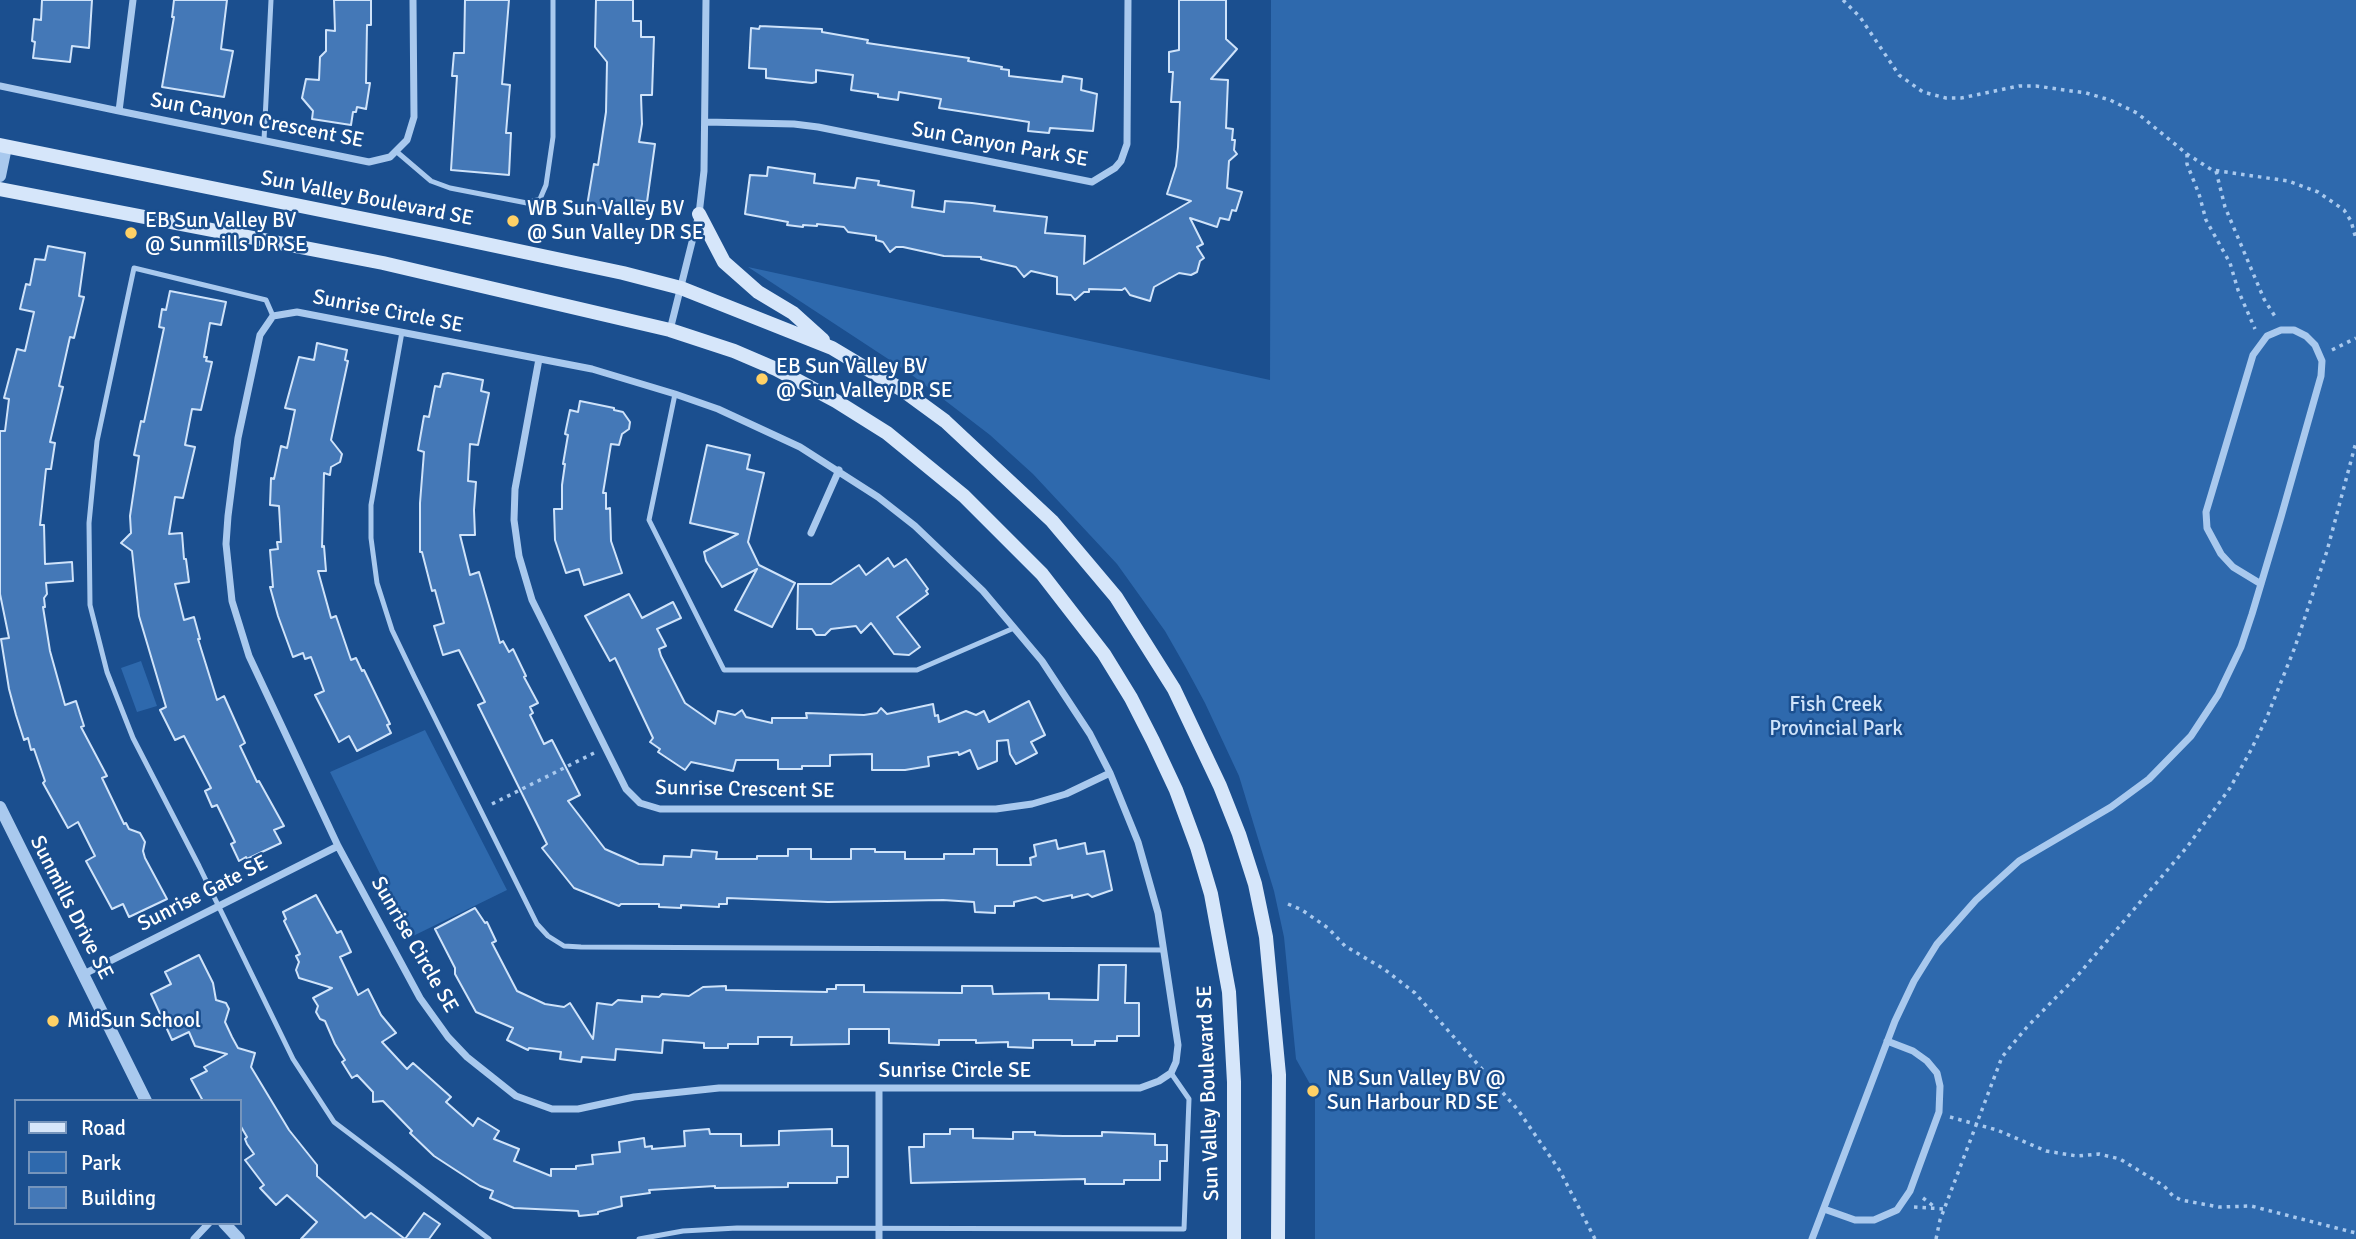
<!DOCTYPE html>
<style>
body{margin:0}
#map{position:relative;width:2356px;height:1239px;overflow:hidden;background:#1b4f8f;font-family:Signika,sans-serif}
canvas{display:block}
.legend{position:absolute;left:14px;top:1099px;width:228px;height:126px;box-sizing:border-box;background:#1b4f8f;border:2px solid #7695bc;margin:0;padding:9px 12px;list-style:none;font-size:21px;color:#fff}
.legend li{display:flex;align-items:center;gap:14px;height:35px}
.legend b{width:35px;border:2px solid #7695bc}
</style>
<div id="map">
<canvas width="2356" height="1239"></canvas>
<ul class="legend">
<li><b style="height:9px;background:#d6e6fa"></b>Road</li>
<li><b style="height:19px;background:#2e69ad"></b>Park</li>
<li><b style="height:19px;background:#4478b7"></b>Building</li>
</ul>
</div>
<script>
const context = document.querySelector('canvas').getContext('2d');
context.lineJoin = 'round';
function paint(path, color) {
  context.fillStyle = color;
  context.fill(path, 'evenodd');
}
function shape(rows) {
  const path = new Path2D();
  for (const r of rows) {
    path.moveTo(r[0], r[1]);
    for (let i = 2; i < r.length; i += 2) path.lineTo(r[i], r[i + 1]);
  }
  return path;
}
function stroke(path, color, width, dash) {
  context.strokeStyle = color;
  context.lineWidth = width;
  context.lineCap = dash ? 'butt' : 'round';
  context.setLineDash(dash || []);
  context.stroke(path);
}
function write(font, color, halo, rows, align = 'center') {
  context.font = font + ' Signika,sans-serif';
  context.lineWidth = 5;
  context.setLineDash([]);
  context.textBaseline = 'middle';
  context.strokeStyle = halo;
  context.fillStyle = color;
  for (const [text, x, y, turn = 0] of rows) {
    context.save();
    context.translate(x, y);
    context.rotate((+turn || 0) * Math.PI / 180);
    context.textAlign = isNaN(turn) ? turn : align;
    if (halo) context.strokeText(text, 0, 0);
    context.fillText(text, 0, 0);
    context.restore();
  }
}
paint(shape([
 [1271,0,2356,0,2356,1239,1315,1239,1315,1093,1296,1059,1284,937,1274,891,1239,776,1205,703,1185,666,1165,631,1117,564,1033,474,990,435,908,372,748,267,1270,380],
 [141,661,157,706,137,712,121,668],
 [425,730,507,890,411,937,330,772]
]), '#2e69ad');
const building = shape([
 [42,0,92,0,89,48,72,46,70,62,33,58,35,42,32,41,34,19,41,20,42,0],
 [174,0,227,0,221,49,233,51,224,97,162,87,174,17,172,17,174,0],
 [334,0,371,0,371,25,367,25,366,83,370,83,366,109,357,107,356,112,353,112,351,125,312,119,313,111,302,98,306,79,319,80,320,57,326,51,326,30,335,31,334,0],
 [465,0,509,0,502,84,510,85,506,133,511,133,509,175,451,170,457,76,452,76,454,53,464,53,465,0],
 [596,0,633,0,633,21,641,21,641,37,654,37,652,95,641,95,642,124,639,142,655,144,647,202,635,200,632,213,587,206,594,164,598,165,606,112,607,62,595,47,596,0],
 [1179,0,1226,0,1226,39,1237,49,1211,79,1228,80,1226,128,1233,129,1232,140,1235,140,1234,150,1237,154,1229,161,1227,188,1242,192,1236,211,1232,210,1229,220,1220,218,1217,227,1190,218,1203,244,1197,247,1204,258,1200,261,1197,272,1191,275,1179,273,1154,287,1150,301,1130,295,1125,288,1122,290,1089,289,1089,292,1084,292,1075,300,1071,295,1057,294,1057,277,1031,271,1024,277,1016,267,981,259,981,257,944,256,903,247,896,247,890,252,883,242,876,240,876,236,848,232,844,227,817,224,817,226,803,225,803,227,787,225,788,222,745,214,750,175,767,176,768,167,815,174,814,183,855,188,857,178,879,181,878,185,914,191,912,207,944,212,945,201,972,203,995,206,994,211,1047,217,1045,233,1085,236,1084,264,1191,201,1167,194,1176,166,1178,147,1180,102,1171,102,1173,72,1169,72,1169,52,1179,50,1179,0],
 [760,26,822,29,822,32,868,40,867,43,969,58,968,61,1002,67,1001,69,1009,70,1009,76,1062,82,1063,76,1082,79,1081,90,1097,94,1093,131,1050,128,1049,133,1028,131,1029,122,939,108,941,99,899,92,898,100,878,97,878,94,851,90,853,75,816,70,816,82,812,83,766,78,766,69,749,68,751,28,759,29,760,26],
 [48,246,85,253,79,296,84,297,74,338,70,337,59,386,63,387,50,442,55,443,51,469,46,469,40,525,44,525,45,564,72,562,73,581,46,583,47,594,44,598,45,607,43,607,50,651,65,705,76,701,84,726,81,727,107,776,102,778,124,824,126,823,129,829,140,833,145,842,143,851,145,858,167,899,129,917,123,904,112,909,86,861,95,856,78,822,68,828,43,783,45,781,34,749,31,750,28,738,24,740,16,715,9,689,1,639,9,638,0,594,0,431,5,431,9,399,4,398,17,349,25,351,34,312,20,309,26,284,30,285,35,259,45,260,48,246],
 [170,291,226,302,221,325,210,323,204,357,207,357,206,361,212,362,201,410,192,409,185,445,195,447,183,498,175,497,169,534,182,533,184,559,186,559,189,582,175,584,184,620,194,617,200,639,198,639,217,700,224,696,245,743,240,746,257,782,259,781,284,826,274,830,281,843,247,859,246,857,239,861,231,844,235,842,217,805,212,807,205,791,211,788,184,736,175,740,160,710,166,707,139,616,132,551,121,543,131,533,130,516,139,456,134,455,141,421,144,422,164,328,159,327,162,309,166,310,170,291],
 [317,343,347,350,345,360,348,361,331,440,342,454,340,462,331,467,330,475,324,473,322,547,324,546,326,571,318,571,331,618,336,616,351,660,356,658,362,671,364,670,390,724,387,725,391,733,357,751,349,736,339,742,315,695,324,691,311,657,305,659,303,653,293,657,278,616,270,587,273,587,270,550,278,549,277,542,281,542,279,506,270,505,271,478,274,479,281,446,287,448,295,410,285,408,299,357,314,360,317,343],
 [448,373,483,380,481,391,489,393,478,445,470,444,468,481,476,482,474,510,475,535,460,535,470,575,479,572,500,643,503,641,509,652,513,649,526,676,524,677,538,703,530,707,533,713,530,715,544,744,552,740,580,795,568,801,605,849,639,864,663,865,664,856,691,857,692,850,717,852,716,859,757,859,757,856,788,856,788,849,811,849,811,859,851,859,851,849,875,849,875,852,905,852,905,859,944,859,944,854,974,854,974,849,997,849,997,865,1031,865,1030,858,1036,856,1034,845,1056,840,1058,849,1085,843,1087,854,1104,851,1112,890,1092,897,1088,894,1072,898,1072,895,1043,901,1036,897,1014,902,1014,906,995,906,995,913,975,912,974,902,943,900,828,902,727,898,727,904,719,904,719,907,681,905,681,908,659,907,659,904,621,904,619,906,574,888,542,848,547,844,478,705,485,702,459,650,443,655,434,626,444,623,435,590,432,591,422,552,420,552,420,503,424,452,418,450,424,416,429,417,435,386,440,387,443,374,448,373],
 [580,401,614,408,614,410,623,412,630,422,629,429,622,434,619,445,611,444,603,493,606,493,606,509,610,508,611,541,622,573,584,585,579,569,566,573,555,540,554,509,562,509,562,485,565,464,563,464,568,435,565,434,570,410,578,412,580,401],
 [707,445,750,455,747,469,764,473,748,542,759,565,795,583,772,627,735,610,757,569,722,587,706,561,704,552,738,534,690,523,707,445],
 [888,558,894,567,906,559,928,589,926,591,928,594,897,617,920,647,909,655,894,654,871,623,861,633,856,626,831,629,825,635,816,635,812,629,797,629,798,584,831,584,859,565,866,575,888,558],
 [629,594,642,618,673,602,681,618,657,629,666,646,659,649,661,656,685,703,715,724,718,711,735,715,742,710,746,717,772,723,772,718,807,718,806,713,864,715,877,713,881,708,887,714,933,704,935,716,938,715,939,722,966,711,976,715,984,711,989,722,1029,701,1045,735,1031,742,1037,753,1016,764,1010,754,1008,740,997,741,997,761,978,769,970,750,959,755,958,752,928,757,929,766,905,770,872,770,872,754,830,755,830,766,802,766,802,769,778,769,778,760,736,760,733,771,691,762,685,770,658,752,660,749,650,742,653,738,615,658,610,661,585,616,629,594],
 [316,895,337,933,341,931,351,952,340,957,358,995,368,989,381,1015,396,1033,382,1042,407,1069,413,1063,451,1097,446,1102,473,1126,478,1118,499,1131,494,1139,519,1149,514,1161,551,1176,551,1169,576,1169,576,1166,593,1164,592,1155,620,1152,619,1142,644,1138,645,1147,652,1146,652,1149,685,1146,684,1131,709,1129,710,1134,741,1134,741,1146,779,1145,779,1131,832,1129,832,1146,848,1146,848,1177,837,1177,837,1183,788,1183,788,1187,715,1188,715,1186,649,1190,650,1193,621,1197,622,1206,598,1212,598,1214,579,1216,578,1211,514,1208,490,1198,493,1191,480,1186,434,1156,410,1133,412,1131,383,1101,373,1102,373,1092,357,1075,352,1078,342,1062,345,1060,335,1044,325,1021,320,1019,316,1012,318,1006,313,998,332,988,299,978,296,970,299,962,296,956,300,954,284,921,286,919,283,912,316,895],
 [475,908,485,923,487,922,496,941,492,943,517,991,545,1004,564,1007,570,1003,593,1039,597,1003,612,1005,618,1000,642,1002,642,996,659,997,662,994,689,996,703,987,726,986,726,990,827,992,827,989,836,989,836,985,864,985,864,992,962,993,962,986,992,986,993,994,1049,993,1049,999,1098,1000,1099,965,1126,965,1125,1003,1139,1003,1139,1036,1117,1036,1117,1041,1095,1041,1095,1045,1072,1045,1072,1040,1033,1040,1033,1048,1008,1047,1008,1042,976,1043,976,1040,939,1040,939,1045,889,1043,889,1029,849,1029,849,1044,791,1045,792,1037,758,1037,758,1044,728,1044,728,1048,704,1048,704,1043,663,1040,662,1053,616,1049,615,1060,582,1057,581,1062,560,1059,561,1052,529,1048,528,1050,507,1040,513,1028,476,1012,455,974,455,968,435,929,475,908],
 [199,955,213,983,216,1000,226,1003,229,1009,225,1022,232,1037,238,1048,255,1053,251,1067,289,1130,317,1165,317,1176,365,1218,371,1213,405,1239,301,1239,317,1222,287,1195,276,1205,260,1188,264,1185,245,1160,254,1154,247,1144,245,1139,247,1137,240,1125,240,1101,203,1101,191,1079,207,1071,204,1067,227,1054,195,1046,189,1032,172,1040,151,994,171,984,165,972,199,955],
 [950,1129,973,1129,973,1138,1013,1139,1013,1132,1035,1132,1035,1135,1063,1136,1102,1136,1102,1132,1155,1134,1155,1145,1167,1145,1167,1161,1160,1161,1160,1180,1124,1180,1124,1184,1085,1184,1085,1179,911,1183,909,1147,924,1147,924,1134,950,1134,950,1129],
 [424,1213,440,1224,429,1239,405,1239,424,1213]
]);
paint(building, '#4478b7');
stroke(building, '#cfe3fa', 2);
stroke(shape([
 [1843,0,1860,17,1899,75,1923,92,1946,98,1961,98,2019,86,2036,86,2086,93,2110,100,2137,113,2187,154,2212,170,2288,181,2318,192,2344,210,2351,221,2356,239],
 [2187,154,2187,164,2199,194,2206,220,2230,263,2238,290,2255,329],
 [2216,171,2225,207,2264,299,2276,318],
 [2332,350,2356,338],
 [492,804,594,753],
 [1288,904,1302,910,1328,928,1345,946,1384,969,1415,993,1518,1110,1560,1171,1595,1239],
 [1950,1117,1997,1130,2046,1151,2077,1156,2099,1154,2120,1159,2164,1186,2173,1196,2181,1200,2219,1207,2251,1206,2356,1233],
 [1923,1198,1936,1208],
 [1914,1207,1944,1209],
 [1936,1239,1940,1220,2002,1057,2027,1027,2078,975,2187,847,2230,788,2251,750,2267,717,2295,647,2327,551,2356,442]
]), '#a9c9ee', 3.5, [3.5, 5]);
stroke(shape([
 [264,140,271,0],
 [397,152,431,181,450,188,527,203,540,199,546,185,553,137,553,0],
 [273,316,266,300,134,268,97,441,89,523,90,605,107,672,133,738,199,866,293,1059,334,1122,489,1239],
 [402,332,371,505,371,538,377,583,392,630,414,676,537,924,548,936,564,946,581,947,1164,950],
 [675,394,649,520,724,670,917,670,1014,628],
 [639,1239,683,1231,737,1228,1184,1229,1189,1099,1171,1073]
]), '#a9c9ee', 5);
stroke(shape([
 [0,86,119,111,133,0],
 [119,111,369,162,390,157,407,140,414,117,413,0],
 [706,122,794,124,818,127,1092,182,1115,168,1121,161,1127,144,1128,0],
 [297,312,592,369,675,394,718,409,800,447,878,497,915,526,983,591,1042,661,1090,734,1110,773,1138,842,1158,913,1178,1045,1176,1062,1171,1073,1159,1081,1140,1088,719,1088,634,1097,578,1109,552,1109,516,1096,467,1057,448,1037,420,998,338,846,249,656,232,601,226,544,228,516,238,438,260,335,273,316,297,312],
 [670,330,699,214,704,171,706,0],
 [539,359,515,489,514,520,519,556,532,600,626,789,640,803,660,809,996,809,1032,804,1066,794,1110,773],
 [811,533,839,470],
 [84,974,338,846],
 [879,1089,879,1239],
 [1824,1209,1855,1220,1874,1220,1897,1210,1910,1191,1939,1112,1940,1086,1937,1073,1927,1061,1913,1051,1887,1041],
 [194,1239,209,1223],
 [1812,1239,1895,1021,1914,981,1937,944,1976,900,2019,861,2111,807,2149,779,2191,736,2218,695,2241,647,2252,614,2261,584,2281,517,2321,376,2322,361,2315,345,2306,336,2294,330,2281,330,2267,336,2253,355,2206,512,2207,528,2221,554,2233,567,2261,584]
]), '#a9c9ee', 7);
stroke(shape([
 [0,176,6,147],
 [0,807,146,1101],
 [224,1223,239,1239]
]), '#a9c9ee', 12);
stroke(shape([
 [0,145,439,234,623,273,681,288,832,348,904,391,945,421,1052,521,1116,597,1174,689,1220,786,1239,834,1255,884,1266,937,1279,1075,1278,1239],
 [0,189,383,263,670,330,734,351,776,369,836,401,887,433,964,496,1042,574,1104,654,1131,698,1153,741,1176,790,1197,847,1211,894,1229,992,1234,1082,1234,1239],
 [699,214,724,262,758,292,793,313,823,340]
]), '#d6e6fa', 14);
for (const [x, y, r, color] of [
 [513,221,7,"#ffd166"],
 [131,233,7,"#ffd166"],
 [762,379,7,"#ffd166"],
 [53,1021,7,"#ffd166"],
 [1313,1091,7,"#ffd166"]
]) {
  const dot = new Path2D();
  dot.arc(x, y, r, 0, 2 * Math.PI);
  context.fillStyle = color;
  context.fill(dot);
  stroke(dot, '#1b4f8f', 2.5);
}
write('21px', '#fff', '#1b4f8f', [
 ["Sun Canyon Crescent SE",257,121,11],
 ["Sun Canyon Park SE",1000,145,10],
 ["Sun Valley Boulevard SE",367,199,11],
 ["Sunrise Circle SE",388,312,11],
 ["Sunrise Crescent SE",745,790,1],
 ["Sunrise Gate SE",203,894,-27],
 ["Sunmills Drive SE",71,908,63],
 ["Sunrise Circle SE",414,945,60],
 ["Sunrise Circle SE",955,1071],
 ["Sun Valley Boulevard SE",1209,1093,-92]
]);
write('21px', '#fff', '#1b4f8f', [
 ["WB Sun Valley BV",527,209],
 ["@ Sun Valley DR SE",527,233],
 ["EB Sun Valley BV",145,221],
 ["@ Sunmills DR SE",145,245],
 ["EB Sun Valley BV",776,367],
 ["@ Sun Valley DR SE",776,391],
 ["MidSun School",67,1021],
 ["NB Sun Valley BV @",1327,1079],
 ["Sun Harbour RD SE",1327,1103]
], 'left');
write('21px', '#cfe3fa', '#1b4f8f', [
 ["Fish Creek",1836,705],
 ["Provincial Park",1836,729]
]);
</script>
